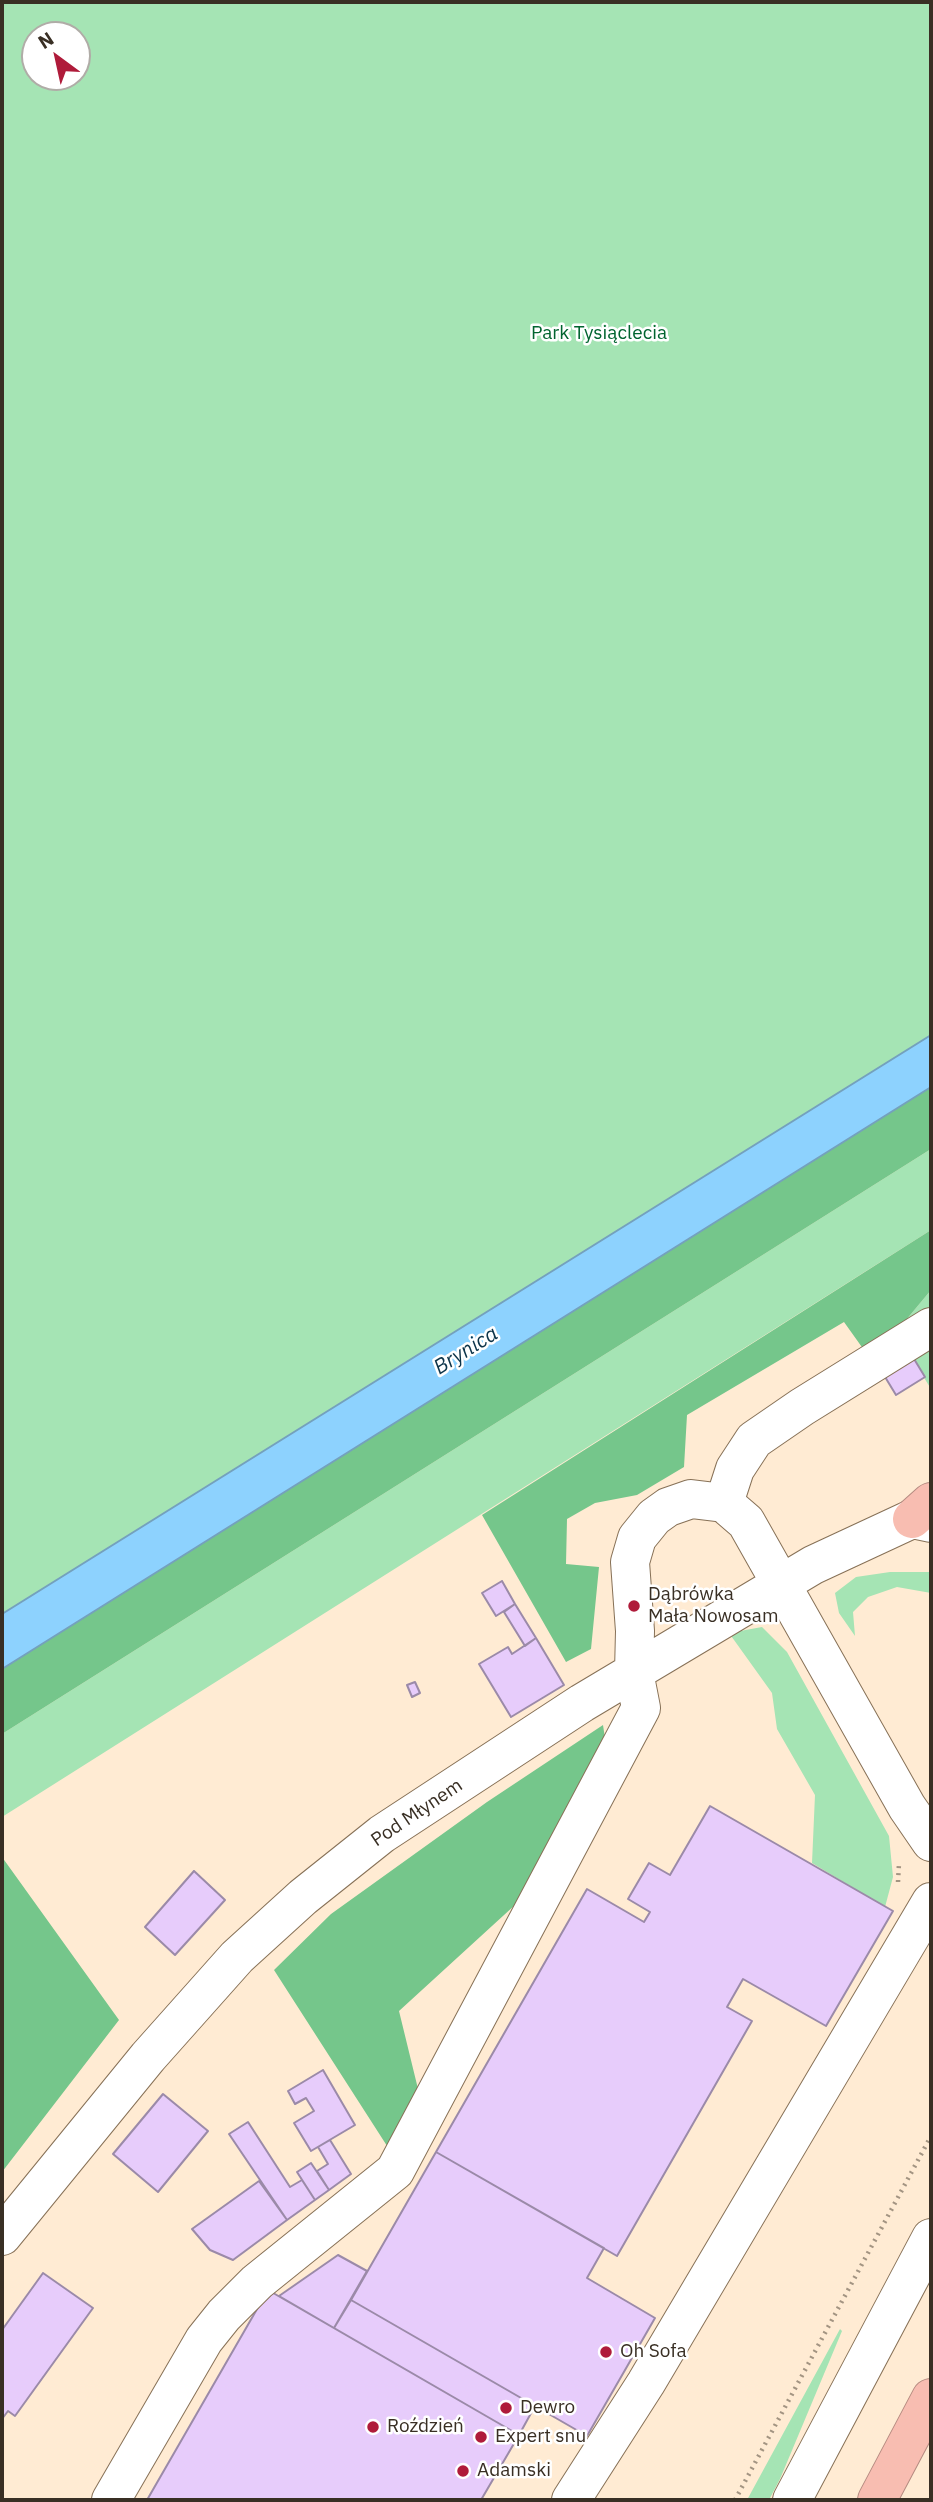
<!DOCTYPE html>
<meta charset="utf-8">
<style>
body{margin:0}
#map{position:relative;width:933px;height:2502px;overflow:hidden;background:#ffebd3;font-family:"IBM Plex Sans",sans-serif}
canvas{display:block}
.frame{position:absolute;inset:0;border:4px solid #392f24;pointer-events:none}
.north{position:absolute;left:21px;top:21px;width:70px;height:70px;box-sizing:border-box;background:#fff;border:2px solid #b0aca7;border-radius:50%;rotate:327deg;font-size:19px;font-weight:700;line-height:28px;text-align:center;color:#392f24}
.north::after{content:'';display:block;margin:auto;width:24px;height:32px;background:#af1b3a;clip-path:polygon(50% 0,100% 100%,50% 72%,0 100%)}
</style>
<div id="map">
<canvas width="933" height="2502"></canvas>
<div class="frame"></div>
<div class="north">N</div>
</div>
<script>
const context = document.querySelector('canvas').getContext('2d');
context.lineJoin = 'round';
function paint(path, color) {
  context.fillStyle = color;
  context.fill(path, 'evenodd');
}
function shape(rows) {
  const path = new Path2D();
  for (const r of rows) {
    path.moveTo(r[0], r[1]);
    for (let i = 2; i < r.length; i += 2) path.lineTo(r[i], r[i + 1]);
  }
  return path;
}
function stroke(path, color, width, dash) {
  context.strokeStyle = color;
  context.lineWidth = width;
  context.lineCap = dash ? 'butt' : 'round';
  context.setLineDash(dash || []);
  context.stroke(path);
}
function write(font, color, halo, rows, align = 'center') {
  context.font = font + ' "IBM Plex Sans",sans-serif';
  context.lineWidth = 5;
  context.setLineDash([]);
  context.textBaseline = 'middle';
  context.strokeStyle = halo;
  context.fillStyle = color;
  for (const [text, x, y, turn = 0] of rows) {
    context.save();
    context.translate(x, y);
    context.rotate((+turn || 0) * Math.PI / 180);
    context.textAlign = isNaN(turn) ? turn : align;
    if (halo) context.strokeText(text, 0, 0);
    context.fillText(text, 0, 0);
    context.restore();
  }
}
paint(shape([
 [2,2,931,2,931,1035,2,1614],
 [35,35,77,35,77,77,35,77],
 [931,1149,931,1230,2,1817,2,1734],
 [931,1290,931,1389,896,1332],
 [890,1572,931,1572,931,1593,897,1587,868,1597,853,1612,855,1636,839,1613,835,1593,856,1577],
 [762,1627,787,1652,889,1836,893,1877,885,1907,812,1863,815,1795,777,1729,772,1693,729,1633],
 [840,2329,842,2331,780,2479,769,2500,747,2500]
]), '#a5e4b4');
paint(shape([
 [931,1087,931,1149,2,1734,2,1669],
 [931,1230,931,1290,896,1332,864,1350,844,1322,687,1415,684,1467,637,1495,595,1503,567,1519,566,1564,599,1567,591,1649,566,1662,482,1515],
 [603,1725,606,1745,527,1894,399,2011,419,2093,389,2149,274,1970,331,1914,487,1802],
 [2,1857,119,2020,2,2172]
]), '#75c68b');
const water = shape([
 [931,1035,931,1087,2,1669,2,1614,931,1035]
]);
paint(water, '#8dd2fe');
stroke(water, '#74a1bd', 2);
const building = shape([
 [908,1349,925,1377,896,1395,879,1367,908,1349],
 [502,1581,515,1604,496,1616,482,1593,502,1581],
 [515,1604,536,1638,525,1646,504,1612,515,1604],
 [536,1638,564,1685,511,1717,479,1664,508,1647,512,1654,536,1638],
 [415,1682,420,1693,412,1697,407,1685,415,1682],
 [710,1806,893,1911,826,2026,743,1979,727,2007,752,2021,617,2256,436,2152,587,1889,644,1922,650,1912,628,1899,649,1863,670,1875,710,1806],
 [194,1871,225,1900,175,1955,145,1927,194,1871],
 [323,2070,355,2125,311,2151,294,2123,314,2111,306,2098,295,2104,288,2091,323,2070],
 [163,2094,208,2131,158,2192,113,2154,163,2094],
 [248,2122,290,2187,302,2180,315,2200,287,2220,229,2134,248,2122],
 [330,2140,351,2174,329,2190,317,2171,328,2164,318,2147,330,2140],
 [436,2152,604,2248,587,2278,655,2318,587,2436,351,2300,436,2152],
 [311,2163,329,2190,315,2200,297,2172,311,2163],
 [259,2181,287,2220,233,2260,210,2250,192,2229,259,2181],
 [338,2255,367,2271,334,2328,279,2296,338,2255],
 [43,2273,93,2308,15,2416,8,2411,2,2419,2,2330,43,2273],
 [268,2290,519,2435,481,2500,147,2500,268,2290],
 [351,2300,535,2406,519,2435,334,2328,351,2300]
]);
paint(building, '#e7ccfb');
stroke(building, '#9b8aa8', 2);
const minor = shape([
 [724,1503,735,1469,754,1440,802,1407,931,1327],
 [2,2236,148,2057,237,1957,303,1897,382,1834,582,1703,813,1565,912,1519,931,1523],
 [111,2500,204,2340,224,2315,257,2282,395,2171,641,1708,634,1672,635,1631,630,1562,637,1538,654,1517,668,1507,691,1499,724,1503,746,1522,907,1807,931,1842],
 [571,2500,646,2383,931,1902],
 [792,2500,931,2238]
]);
const highway = shape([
 [912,1519,931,1502],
 [877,2500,931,2398]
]);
stroke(minor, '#877157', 40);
stroke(highway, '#b58b80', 40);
stroke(shape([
 [898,1882,899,1863],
 [735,2500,931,2136]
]), '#a39482', 4.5, [2, 5]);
stroke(minor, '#fff', 38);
stroke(highway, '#f8bdb1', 38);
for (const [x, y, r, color] of [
 [634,1606,7,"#af1b3a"],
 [606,2352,7,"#af1b3a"],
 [506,2408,7,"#af1b3a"],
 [373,2427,7,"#af1b3a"],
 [481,2437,7,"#af1b3a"],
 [463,2471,7,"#af1b3a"]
]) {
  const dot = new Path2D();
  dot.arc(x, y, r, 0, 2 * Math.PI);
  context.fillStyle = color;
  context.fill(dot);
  stroke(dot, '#fff', 2.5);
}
write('19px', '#01642f', '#fff', [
 ["Park Tysiąclecia",599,334]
]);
write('19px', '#392f24', '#fff', [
 ["Dąbrówka",648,1595],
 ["Mała Nowosam",648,1617],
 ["Oh Sofa",620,2352],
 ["Dewro",520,2408],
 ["Roździeń",387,2427],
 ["Expert snu",495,2437],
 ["Adamski",477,2471]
], 'left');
write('19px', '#392f24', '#fff', [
 ["Pod Młynem",417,1813,-34]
]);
write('italic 21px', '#0c344a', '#fff', [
 ["Brynica",466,1351,-32]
]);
</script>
